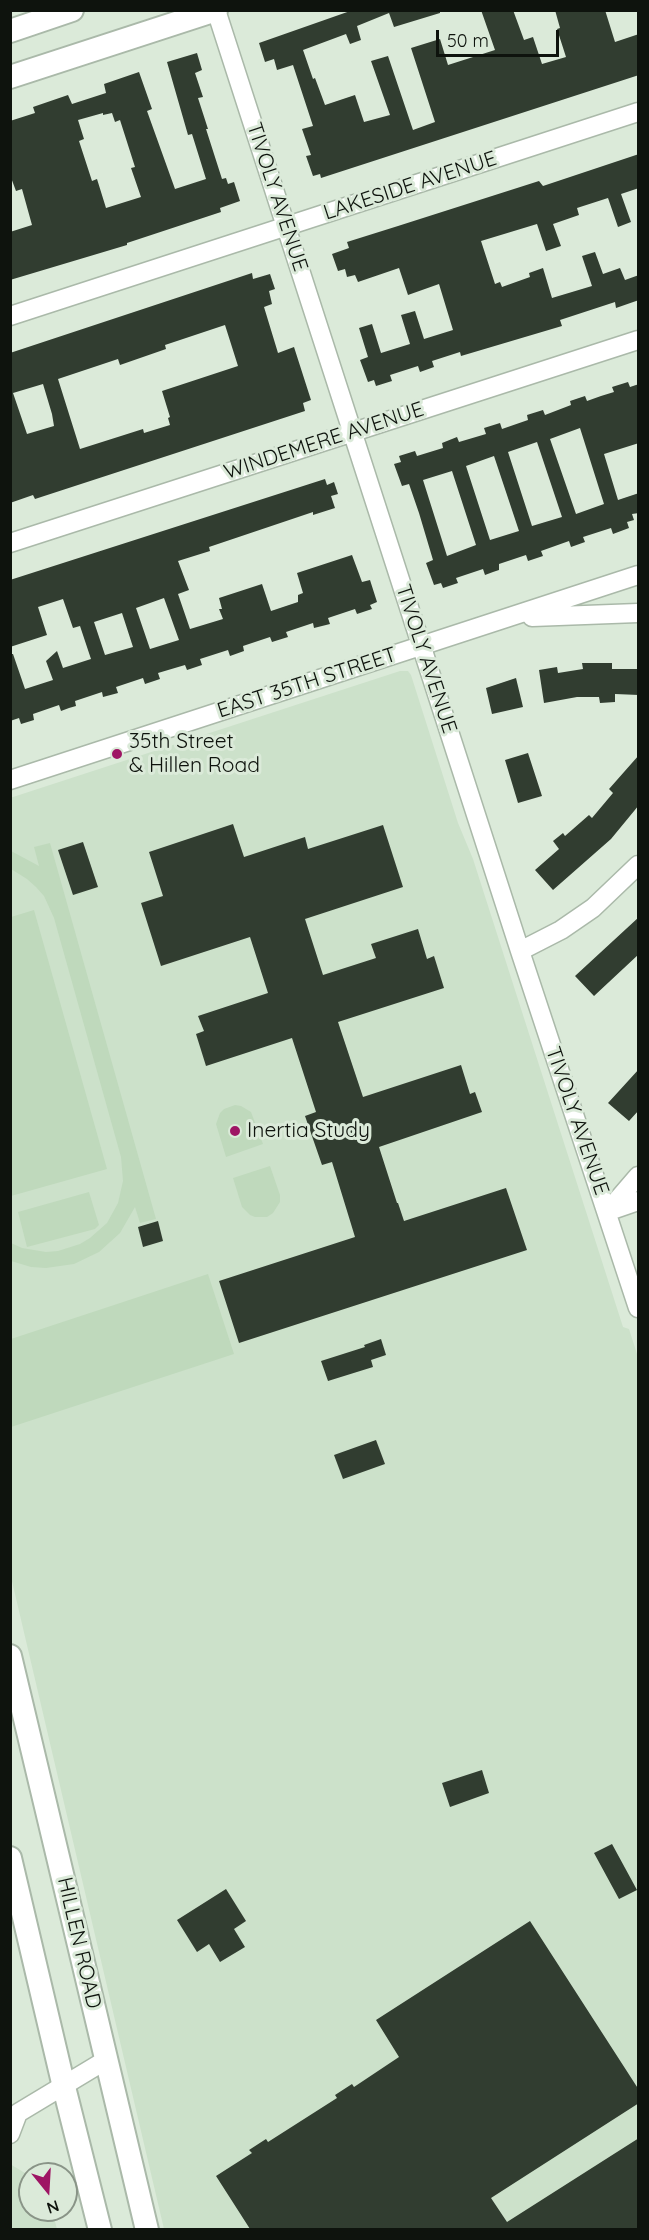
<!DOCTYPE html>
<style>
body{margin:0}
#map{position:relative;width:649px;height:2240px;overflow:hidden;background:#dbead9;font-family:Quicksand,sans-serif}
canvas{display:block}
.frame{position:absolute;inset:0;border:12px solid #0e130d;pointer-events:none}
.north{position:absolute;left:18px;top:2162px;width:60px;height:60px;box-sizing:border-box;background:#dbead9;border:2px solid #899487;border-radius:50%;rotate:162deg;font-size:16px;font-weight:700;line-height:24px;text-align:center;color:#0e130d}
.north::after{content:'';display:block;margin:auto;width:21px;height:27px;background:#9e1564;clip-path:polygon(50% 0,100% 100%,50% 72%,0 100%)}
.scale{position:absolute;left:436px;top:30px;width:123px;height:27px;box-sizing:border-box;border:3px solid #0e130d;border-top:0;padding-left:8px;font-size:18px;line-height:21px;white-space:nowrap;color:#0e130d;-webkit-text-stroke:4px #dbead9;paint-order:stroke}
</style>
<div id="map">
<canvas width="649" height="2240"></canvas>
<div class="frame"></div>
<div class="north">N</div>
<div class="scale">50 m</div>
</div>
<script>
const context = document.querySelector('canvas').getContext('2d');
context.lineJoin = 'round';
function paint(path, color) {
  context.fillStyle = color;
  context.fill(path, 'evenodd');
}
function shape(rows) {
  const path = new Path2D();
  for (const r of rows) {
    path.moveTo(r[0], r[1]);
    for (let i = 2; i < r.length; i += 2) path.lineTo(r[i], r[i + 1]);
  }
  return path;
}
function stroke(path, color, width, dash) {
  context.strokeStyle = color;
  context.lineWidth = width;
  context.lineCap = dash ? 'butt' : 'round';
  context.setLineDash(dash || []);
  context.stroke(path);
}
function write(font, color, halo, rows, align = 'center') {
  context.font = font + ' Quicksand,sans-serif';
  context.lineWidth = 6;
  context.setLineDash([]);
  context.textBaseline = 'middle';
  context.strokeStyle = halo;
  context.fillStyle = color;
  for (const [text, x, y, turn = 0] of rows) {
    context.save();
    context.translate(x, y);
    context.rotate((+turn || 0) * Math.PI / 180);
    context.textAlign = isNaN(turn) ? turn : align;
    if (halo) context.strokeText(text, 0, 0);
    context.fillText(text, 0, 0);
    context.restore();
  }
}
paint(shape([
 [400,671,408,671,411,675,458,823,473,859,623,1327,629,1329,638,1357,638,2229,164,2229,11,1577,10,798],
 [10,2164,30,2176,30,2210,52,2210,57,2229,11,2229]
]), '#cce1ca');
paint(shape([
 [50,843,156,1219,140,1223,135,1207,120,1233,99,1252,74,1264,46,1268,31,1267,11,1261,11,1243,22,1248,46,1252,58,1251,80,1244,90,1238,107,1223,118,1203,123,1181,121,1157,54,918,44,896,36,887,27,879,11,869,11,851,39,866,34,847],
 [34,910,107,1169,11,1196,11,917],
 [235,1105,241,1106,251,1112,263,1144,226,1157,216,1124,220,1113,224,1109],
 [270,1166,280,1195,280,1202,273,1213,267,1217,255,1217,250,1215,242,1207,233,1178],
 [89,1192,99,1225,95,1229,27,1247,18,1212],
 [208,1274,234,1354,11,1427,11,1339]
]), '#bfd9bc');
paint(shape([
 [353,10,440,10,440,13,394,27,389,13,357,26,361,40,350,44,346,34,303,50,313,79,315,78,325,105,355,95,364,122,390,115,371,61,388,56,413,130,435,122,411,48,440,39,448,65,495,50,481,10,513,10,524,40,533,37,542,64,566,57,557,29,560,28,555,10,605,10,615,42,639,34,639,75,321,178,320,174,313,176,306,156,311,155,302,129,313,126,293,65,277,70,274,59,265,62,259,43],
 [197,53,202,70,195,73,203,97,198,98,208,129,206,129,222,179,226,178,228,184,234,182,240,201,220,208,221,212,127,243,127,245,10,280,10,232,32,225,22,189,16,191,10,175,10,121,35,113,33,107,68,95,72,104,106,93,104,84,139,72,152,109,147,111,175,189,206,179,192,134,188,135,167,62],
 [103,113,103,115,112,113,115,122,120,120,135,167,131,168,141,197,106,208,97,179,92,181,79,141,84,139,78,120],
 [639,154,639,188,621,194,631,222,618,227,608,198,577,208,579,215,553,224,561,246,546,251,537,224,481,241,495,284,500,282,502,287,530,277,529,273,543,268,552,298,592,286,582,256,595,252,603,274,620,268,625,280,639,275,639,300,616,308,615,302,612,303,560,320,562,326,461,356,460,352,432,361,434,367,420,372,418,366,390,375,392,381,376,386,374,380,368,382,360,360,368,357,359,328,372,324,381,353,410,344,401,315,415,311,424,339,453,330,439,284,408,295,399,268,358,282,355,275,347,277,345,269,338,271,332,254,349,248,347,242,398,226,539,181,543,186],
 [252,273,253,279,270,274,275,289,269,291,272,304,264,307,278,353,294,347,311,400,303,403,305,411,35,499,33,495,10,503,10,353],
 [225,325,238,366,162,391,170,417,168,418,170,425,144,433,143,429,80,449,58,379,118,359,120,365,166,349,165,345],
 [43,384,52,414,54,426,27,434,13,393],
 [628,382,630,387,639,384,639,443,604,454,618,500,639,493,639,513,632,514,634,520,627,522,629,528,613,534,611,528,583,537,585,542,571,547,569,541,541,551,543,556,528,561,526,555,499,564,499,570,493,572,485,575,483,569,456,578,458,583,443,588,441,583,434,585,426,563,433,560,419,513,409,484,402,486,394,464,401,462,399,456,415,451,417,456,443,448,442,443,457,437,459,442,486,434,484,428,500,423,502,429,528,420,527,415,543,410,545,415,571,405,570,401,585,396,587,401,601,396,614,392,612,387],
 [580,428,604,504,576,514,550,439],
 [537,442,562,517,532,526,508,452],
 [494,456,519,531,490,540,466,466],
 [452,471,476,545,447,556,423,480],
 [325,479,327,485,334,482,338,494,331,496,335,508,313,515,313,512,209,547,210,551,178,561,189,590,178,594,190,629,223,619,219,609,222,609,219,598,262,584,271,611,298,602,298,595,303,593,297,573,352,555,362,582,370,580,377,602,370,605,372,609,357,614,355,609,328,618,330,624,314,628,313,623,286,632,288,637,272,642,270,637,243,646,244,651,230,656,228,650,200,659,202,665,187,670,185,665,158,673,160,679,145,684,143,678,116,687,118,693,103,697,102,692,75,701,76,706,69,708,61,711,59,705,33,714,34,720,21,724,19,718,10,721,10,654,13,654,25,689,53,680,46,661,57,651,63,668,91,659,80,626,73,628,63,599,38,607,47,635,10,647,10,580],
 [164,598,179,640,150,649,136,608],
 [122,613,133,647,105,655,94,622],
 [582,663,612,663,612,669,639,669,639,695,615,694,615,702,600,703,599,697,577,697,544,703,539,670,557,667,558,673,583,669],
 [516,678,523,707,492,714,486,688],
 [528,753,542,796,518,803,505,760],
 [639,755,639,805,611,839,553,890,535,870,559,849,553,841,563,833,565,836,589,815,592,818,613,793,609,789],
 [233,824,244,857,305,837,308,849,383,825,403,887,305,919,323,975,376,958,371,944,418,929,427,959,434,956,444,988,338,1022,363,1097,461,1065,470,1094,475,1092,482,1112,379,1147,397,1203,398,1203,404,1221,506,1188,527,1250,239,1343,219,1281,355,1237,332,1162,322,1165,305,1116,316,1112,292,1038,206,1066,196,1034,204,1031,198,1016,268,993,250,937,161,966,141,903,163,896,149,852],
 [83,842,98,887,73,895,58,850],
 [639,917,639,954,594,996,575,976],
 [639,1069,639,1110,629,1121,608,1103],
 [158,1221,163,1241,143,1247,138,1227],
 [381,1339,386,1355,371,1360,373,1367,328,1381,321,1361,365,1347,364,1345],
 [376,1440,385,1464,343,1479,334,1455],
 [482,1770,489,1793,450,1807,442,1783],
 [612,1844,637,1890,619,1899,594,1853],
 [226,1889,246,1921,234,1929,245,1947,220,1962,209,1944,197,1952,177,1920],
 [530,1921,639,2090,639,2103,491,2198,507,2222,639,2138,639,2229,250,2229,216,2176,252,2153,249,2150,266,2139,268,2142,337,2098,335,2095,352,2084,354,2087,399,2057,376,2020]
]), '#313d30');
const minor = shape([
 [216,10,520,951,638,1308],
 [10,316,638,112],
 [10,543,638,340],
 [532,617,638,613],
 [10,780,638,575],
 [520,951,561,930,593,908,638,865],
 [609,1211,638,1201],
 [607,1212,638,1176],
 [10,2134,18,2113,106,2060]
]);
const major = shape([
 [10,31,72,10],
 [10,77,216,10],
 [10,1656,147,2230],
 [10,1858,64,2087,100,2230]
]);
stroke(minor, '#aab9a9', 21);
stroke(major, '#aab9a9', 26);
stroke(minor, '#fff', 18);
stroke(major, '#fff', 22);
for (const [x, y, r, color] of [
 [117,754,6,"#9e1564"],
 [235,1131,6,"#9e1564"]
]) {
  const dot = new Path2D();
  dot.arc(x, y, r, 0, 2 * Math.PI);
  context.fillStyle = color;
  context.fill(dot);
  stroke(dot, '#dbead9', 2);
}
write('21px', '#0e130d', '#dbead9', [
 ["LAKESIDE AVENUE",410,186,-18],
 ["TIVOLY AVENUE",277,197,72],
 ["WINDEMERE AVENUE",324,441,-18],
 ["TIVOLY AVENUE",426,659,72],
 ["EAST 35TH STREET",307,683,-18],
 ["TIVOLY AVENUE",577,1121,71],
 ["HILLEN ROAD",79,1943,77]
]);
write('21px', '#0e130d', '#dbead9', [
 ["35th Street",129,742],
 ["& Hillen Road",129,766],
 ["Inertia Study",247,1131]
], 'left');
</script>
